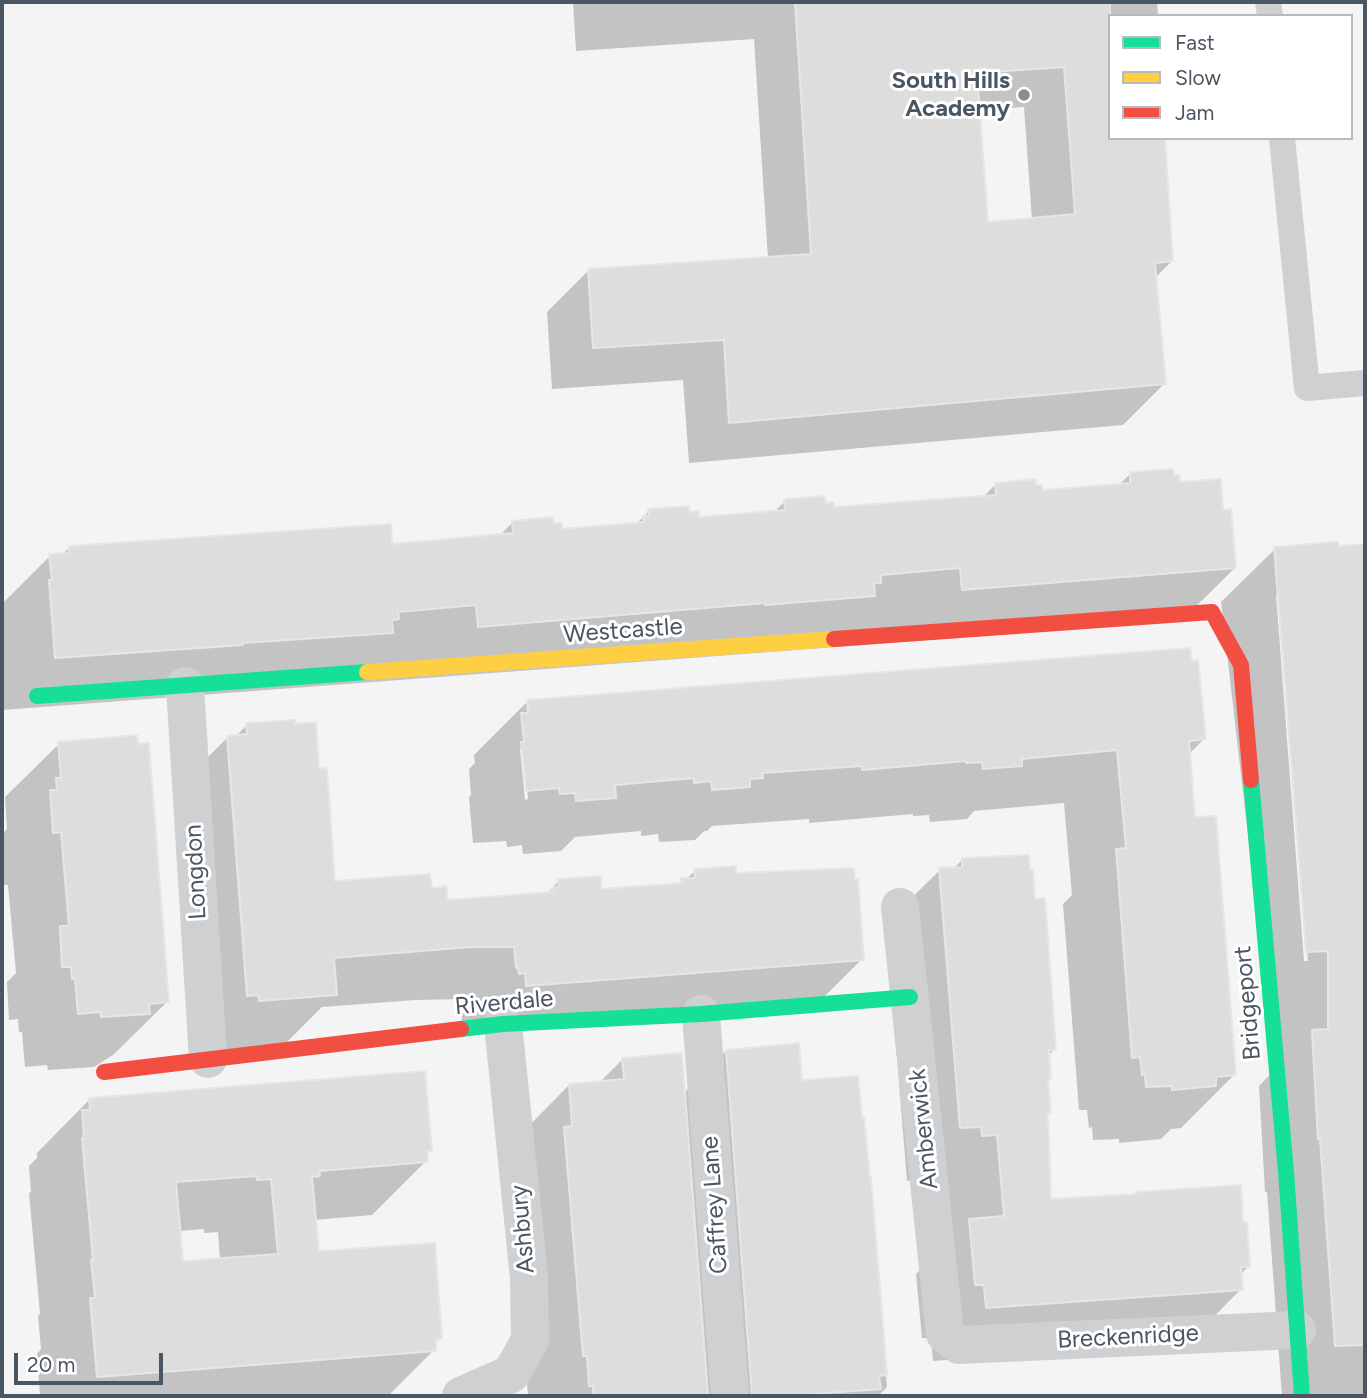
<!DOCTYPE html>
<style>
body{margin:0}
#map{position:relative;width:1367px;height:1398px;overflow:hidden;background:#f4f4f4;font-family:Figtree,sans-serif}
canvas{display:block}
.frame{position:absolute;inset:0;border:4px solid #4a5661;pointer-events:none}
.legend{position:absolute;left:1108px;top:14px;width:245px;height:126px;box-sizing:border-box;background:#fff;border:2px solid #b7bbc0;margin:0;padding:9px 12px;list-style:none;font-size:21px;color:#4a5661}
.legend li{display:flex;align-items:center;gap:14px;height:35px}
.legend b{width:35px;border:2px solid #b7bbc0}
.scale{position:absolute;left:14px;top:1353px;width:149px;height:32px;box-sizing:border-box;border:4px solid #4a5661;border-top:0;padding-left:9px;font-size:21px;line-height:24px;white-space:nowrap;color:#4a5661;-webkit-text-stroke:5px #fff;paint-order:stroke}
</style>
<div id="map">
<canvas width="1367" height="1398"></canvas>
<div class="frame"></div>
<ul class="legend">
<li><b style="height:9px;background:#16e098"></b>Fast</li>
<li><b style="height:9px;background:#ffcf43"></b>Slow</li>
<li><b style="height:9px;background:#f24e42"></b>Jam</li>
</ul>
<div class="scale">20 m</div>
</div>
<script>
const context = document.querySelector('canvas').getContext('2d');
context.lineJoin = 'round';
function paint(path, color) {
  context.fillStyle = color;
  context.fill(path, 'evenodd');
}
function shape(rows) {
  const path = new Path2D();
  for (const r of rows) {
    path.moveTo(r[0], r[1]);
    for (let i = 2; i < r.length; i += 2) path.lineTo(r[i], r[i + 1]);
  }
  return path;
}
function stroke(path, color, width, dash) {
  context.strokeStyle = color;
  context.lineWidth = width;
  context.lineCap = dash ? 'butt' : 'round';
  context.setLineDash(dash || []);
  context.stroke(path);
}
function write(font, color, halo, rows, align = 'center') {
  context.font = font + ' Figtree,sans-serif';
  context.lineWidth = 6;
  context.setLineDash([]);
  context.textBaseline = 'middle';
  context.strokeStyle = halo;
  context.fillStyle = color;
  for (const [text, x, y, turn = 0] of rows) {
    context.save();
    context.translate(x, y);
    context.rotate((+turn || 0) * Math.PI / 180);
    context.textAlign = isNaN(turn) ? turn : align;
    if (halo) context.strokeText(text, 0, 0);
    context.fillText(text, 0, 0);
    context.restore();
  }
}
paint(shape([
 [573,2,1157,2,1158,16,1110,16,1110,138,1172,261,1155,278,1164,384,1123,425,689,463,683,380,552,389,547,312,588,271,768,259,754,39,576,51],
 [1024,107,1032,220,987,223,978,110],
 [1130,474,1178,484,1221,512,1235,568,1181,621,2,710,2,604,50,556,62,555,70,547,390,545,499,536,513,522,552,524,561,531,635,525,649,511,688,514,698,519,773,513,785,501,824,505,833,509,982,498,996,484,1035,487,1041,492,1118,486],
 [1362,546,1365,578,1365,1396,1282,1396,1267,1192,1265,1192,1259,1086,1275,1069,1221,602,1275,549,1337,548],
 [1276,595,1280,595,1308,961,1304,961],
 [528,701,1204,739,1188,755,1194,819,1234,1075,1181,1128,1171,1129,1161,1139,1119,1143,1119,1139,1093,1140,1092,1127,1089,1128,1087,1110,1079,1110,1063,904,1072,895,1064,803,974,811,967,819,930,822,929,815,913,816,913,814,809,823,809,819,712,826,707,831,704,831,695,840,659,842,658,834,641,836,641,831,575,837,561,851,523,854,522,845,507,847,506,841,473,843,469,798,471,795,469,769,475,763,474,755],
 [520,749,524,749,528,799,525,800],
 [247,725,318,771,333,883,430,890,446,901,546,894,559,881,599,891,677,885,682,880,685,880,695,871,735,875,862,959,808,1013,462,1021,461,999,416,1000,322,1007,281,1048,206,1054,174,791,228,737,235,737],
 [59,744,167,1002,113,1055,94,1067,48,1070,47,1065,25,1067,22,1032,19,1032,18,1019,9,1020,7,982,16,973,8,885,2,885,2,841,3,840,3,833,7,829,5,797],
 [962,860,1055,1049,1048,1056,1049,1079,1046,1082,1049,1112,1047,1115,1049,1201,1134,1196,1136,1193,1242,1224,1249,1266,1240,1275,1241,1289,1188,1343,933,1361,931,1338,922,1338,916,1274,948,1242,928,1179,907,1181,886,923,940,870,953,869],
 [726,1051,801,1082,870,1179,887,1387,878,1396,528,1396,511,1182,516,1139,569,1085,599,1083,623,1059,683,1094],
 [90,1099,430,1150,426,1155,426,1161,372,1215,314,1220,317,1253,440,1338,434,1344,434,1350,388,1396,40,1396,37,1354,41,1349,38,1316,40,1314,29,1193,31,1192,29,1166,37,1158,37,1153],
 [204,1229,204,1233,218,1232,220,1260,182,1263,179,1231]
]), '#0003');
const building = shape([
 [795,2,1110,2,1110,138,1165,138,1173,261,1155,263,1166,384,729,423,724,340,593,348,588,269,811,254,795,2],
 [1064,67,1075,214,988,222,977,73,1064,67],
 [1173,469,1174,475,1179,475,1180,482,1221,479,1223,510,1231,509,1236,568,962,590,960,568,881,575,881,583,874,583,875,596,765,605,765,603,478,627,476,605,398,612,399,619,392,620,393,633,242,643,243,645,55,658,49,580,52,580,49,554,69,553,69,546,391,524,392,544,513,533,512,521,553,517,553,523,562,523,562,529,644,522,643,516,649,516,648,509,689,506,690,512,699,511,699,517,785,510,784,499,825,496,825,503,834,502,834,507,996,495,995,483,1036,479,1036,485,1042,485,1043,490,1130,483,1130,472,1173,469],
 [1332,542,1338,542,1339,546,1365,544,1365,1345,1335,1346,1320,1139,1318,1139,1312,1030,1328,1029,1328,951,1306,952,1274,547,1332,542],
 [1190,648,1192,661,1198,660,1206,739,1189,741,1195,817,1216,816,1236,1075,1216,1077,1216,1086,1172,1090,1172,1086,1146,1087,1145,1074,1142,1075,1140,1057,1132,1058,1116,849,1126,848,1117,750,1022,759,1022,766,983,769,982,762,966,763,966,761,862,770,862,766,762,773,763,778,750,779,750,787,712,790,711,781,694,783,694,778,615,785,616,798,576,801,575,793,560,794,559,788,526,791,521,742,524,742,521,713,528,713,527,700,1190,648],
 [295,720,295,724,316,722,319,769,327,768,335,881,430,874,432,888,446,886,448,900,552,892,551,888,559,887,558,879,601,876,601,889,682,883,681,878,695,878,694,869,736,866,736,873,854,868,855,880,858,879,864,960,526,986,525,973,519,974,518,968,516,968,514,947,471,947,334,958,337,995,259,1001,258,995,247,996,227,736,247,734,246,723,295,720],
 [137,735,138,744,149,743,169,1002,149,1004,150,1014,101,1017,100,1012,78,1014,75,979,72,979,71,967,62,967,60,926,69,926,61,832,53,833,50,790,57,790,56,778,61,778,58,742,137,735],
 [1029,855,1030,870,1033,870,1035,899,1045,898,1056,1050,1049,1050,1051,1079,1048,1079,1051,1113,1048,1113,1051,1199,1136,1194,1135,1192,1241,1185,1243,1222,1247,1222,1250,1267,1241,1267,1243,1290,986,1308,984,1285,975,1285,969,1219,1004,1216,997,1135,982,1136,981,1127,960,1128,939,868,962,867,962,858,1029,855],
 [799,1043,802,1080,858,1076,862,1117,864,1117,870,1177,871,1177,887,1375,879,1376,881,1389,786,1396,752,1396,726,1050,799,1043],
 [682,1053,708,1396,593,1396,593,1386,589,1386,587,1356,583,1356,564,1127,572,1126,569,1084,624,1079,622,1058,682,1053],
 [425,1071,432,1151,427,1151,428,1162,319,1171,320,1176,312,1177,319,1251,435,1243,442,1338,436,1339,436,1351,97,1377,90,1298,95,1298,91,1260,93,1260,82,1138,84,1138,82,1110,90,1110,89,1098,425,1071],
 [257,1176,257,1180,271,1179,278,1254,183,1261,176,1182,257,1176]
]);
paint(building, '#ddddde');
stroke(building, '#e5e6e7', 2);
stroke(shape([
 [1268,2,1270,16],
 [1282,138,1307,388,1365,383]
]), '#ced0d2', 26);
stroke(shape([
 [185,686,208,1059],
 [900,907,945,1334,959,1345,1297,1330],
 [701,1014,730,1396],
 [461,1396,511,1374,530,1340,529,1278,503,1024]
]), '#ced0d2', 38);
stroke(shape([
 [37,696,367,672],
 [1251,780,1286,1172,1302,1396],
 [461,1029,503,1024,701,1014,910,997]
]), '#16e098', 16);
stroke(shape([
 [367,672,834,639]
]), '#ffcf43', 16);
stroke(shape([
 [834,639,1212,612,1241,665,1251,780],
 [104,1072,461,1029]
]), '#f24e42', 16);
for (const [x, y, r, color] of [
 [1024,95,7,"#868d94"]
]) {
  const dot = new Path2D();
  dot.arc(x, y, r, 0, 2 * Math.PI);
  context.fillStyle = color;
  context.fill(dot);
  stroke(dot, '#fff', 2.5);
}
write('bold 24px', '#4a5661', '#fff', [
 ["South Hills",1010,81],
 ["Academy",1010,109]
], 'right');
write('24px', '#4a5661', '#fff', [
 ["Westcastle",623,631,-4],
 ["Longdon",196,872,-93],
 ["Riverdale",504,1003,-5],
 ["Bridgeport",1248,1003,-95],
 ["Amberwick",924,1129,-96],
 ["Caffrey Lane",715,1205,-94],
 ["Ashbury",523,1229,-95],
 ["Breckenridge",1128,1337,-3]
]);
</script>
